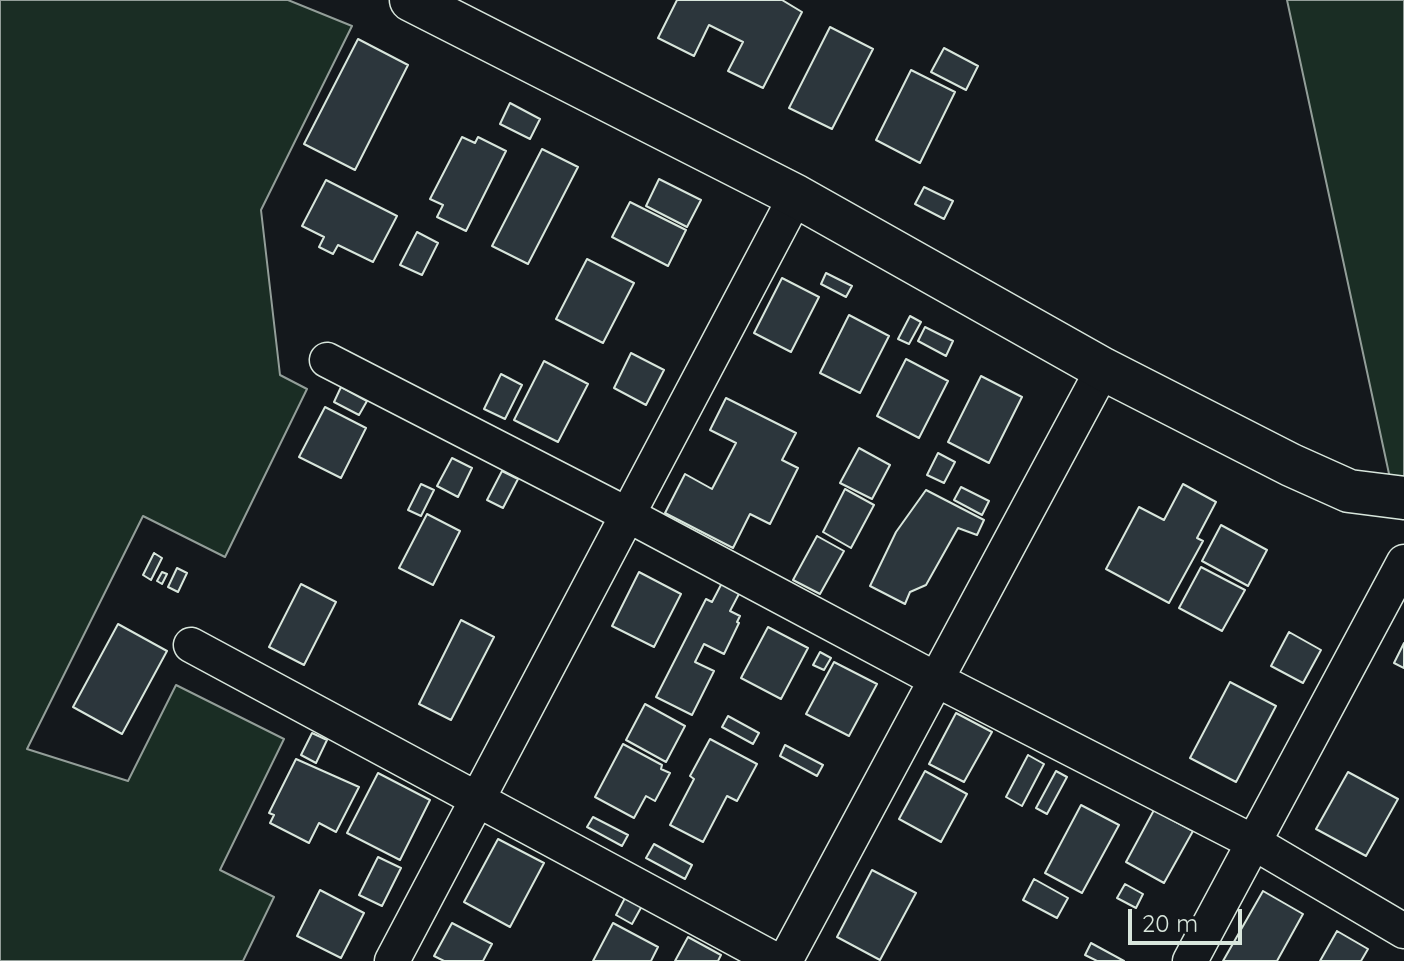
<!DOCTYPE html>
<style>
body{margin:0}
#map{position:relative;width:1404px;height:961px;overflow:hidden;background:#14181c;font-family:Quicksand,sans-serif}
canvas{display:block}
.scale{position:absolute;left:1128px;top:909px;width:114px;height:36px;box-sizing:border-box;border:4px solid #d8e6dc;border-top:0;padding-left:10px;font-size:24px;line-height:28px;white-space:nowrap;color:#d8e6dc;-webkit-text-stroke:6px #14181c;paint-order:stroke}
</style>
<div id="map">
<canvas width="1404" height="961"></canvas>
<div class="scale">20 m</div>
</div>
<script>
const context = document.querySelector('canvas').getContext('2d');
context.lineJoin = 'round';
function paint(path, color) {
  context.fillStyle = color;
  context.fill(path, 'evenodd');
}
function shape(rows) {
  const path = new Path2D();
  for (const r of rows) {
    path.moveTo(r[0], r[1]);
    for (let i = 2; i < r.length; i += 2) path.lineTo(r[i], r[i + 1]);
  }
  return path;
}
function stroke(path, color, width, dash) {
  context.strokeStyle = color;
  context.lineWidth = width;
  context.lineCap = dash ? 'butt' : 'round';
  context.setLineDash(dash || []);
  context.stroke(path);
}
const green = shape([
 [0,0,288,0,352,26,261,210,280,375,307,389,225,557,143,516,27,749,128,781,176,685,284,739,220,870,274,897,243,961,0,961,0,0],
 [1287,0,1404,0,1404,498,1394,497,1287,0]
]);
paint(green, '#1a2d24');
stroke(green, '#939e99', 2);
const building = shape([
 [677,0,782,0,802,12,763,88,728,71,743,42,709,25,694,56,658,38,677,0],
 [830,27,873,49,832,129,789,108,830,27],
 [358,39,408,65,355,170,304,144,358,39],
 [944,48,978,66,966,90,931,72,944,48],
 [911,70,955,92,920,163,876,140,911,70],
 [510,103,540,119,530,139,500,124,510,103],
 [462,137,475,143,478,137,506,151,466,231,437,217,443,205,430,199,462,137],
 [542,149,578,167,528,264,492,246,542,149],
 [659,179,701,200,687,227,646,206,659,179],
 [326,180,397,216,373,262,338,245,333,254,319,247,324,237,302,226,326,180],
 [924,187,953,201,944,219,915,204,924,187],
 [630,202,686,230,668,266,612,237,630,202],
 [417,232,438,243,422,275,400,265,417,232],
 [587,259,634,283,603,343,556,319,587,259],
 [826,273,852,286,846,297,821,284,826,273],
 [782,278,819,297,791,352,754,333,782,278],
 [849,315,889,336,860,393,820,373,849,315],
 [910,316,921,322,909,344,898,339,910,316],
 [925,327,953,341,946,356,918,341,925,327],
 [631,353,664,370,646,405,614,388,631,353],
 [906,359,948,381,919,438,877,416,906,359],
 [544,361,588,384,558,442,514,420,544,361],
 [501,374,522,385,505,419,484,409,501,374],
 [981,376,1022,397,989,463,948,442,981,376],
 [341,387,367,401,359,415,334,402,341,387],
 [726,398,796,433,782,460,798,468,770,524,750,514,733,548,665,513,685,474,712,489,736,443,710,430,726,398],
 [325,407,366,428,341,478,299,457,325,407],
 [859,448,890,465,872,499,840,483,859,448],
 [938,453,955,462,944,483,927,475,938,453],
 [452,458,472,468,458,497,437,486,452,458],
 [502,471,518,479,503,508,487,500,502,471],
 [421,484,434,490,421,516,408,510,421,484],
 [1183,484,1216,502,1197,538,1203,541,1169,603,1106,569,1139,507,1164,520,1183,484],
 [961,487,989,501,982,515,954,500,961,487],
 [845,489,874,505,851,548,823,532,845,489],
 [926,490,984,520,977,535,958,528,926,585,910,592,905,604,870,586,896,532,926,490],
 [427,514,460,531,433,585,399,568,427,514],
 [1221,525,1267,550,1248,586,1202,561,1221,525],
 [817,536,844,551,820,594,793,580,817,536],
 [154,553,162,558,151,580,143,575,154,553],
 [1201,567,1245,590,1222,631,1179,608,1201,567],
 [177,568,187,573,178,592,168,587,177,568],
 [162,572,167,574,162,584,157,581,162,572],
 [639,572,681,594,654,647,612,626,639,572],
 [723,581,741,590,730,611,740,616,737,622,739,623,724,654,704,644,695,662,714,671,692,715,656,697,706,599,712,602,723,581],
 [301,584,336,602,304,665,269,647,301,584],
 [461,620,494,637,451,720,419,704,461,620],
 [118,624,167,651,122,734,73,707,118,624],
 [768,627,808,648,781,699,741,678,768,627],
 [1289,632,1321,650,1303,683,1271,666,1289,632],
 [1404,643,1404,668,1394,663,1404,643],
 [820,652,831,658,824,670,813,665,820,652],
 [834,662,877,684,849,736,806,714,834,662],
 [1230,682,1276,706,1236,782,1190,758,1230,682],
 [645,704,685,726,666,762,626,740,645,704],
 [956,713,992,732,964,782,929,764,956,713],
 [728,716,759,733,753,744,722,727,728,716],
 [312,733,327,740,316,763,301,755,312,733],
 [710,739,757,764,737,801,727,796,703,842,670,825,694,779,690,776,710,739],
 [623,744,662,765,661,769,670,773,655,801,646,796,634,818,595,797,623,744],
 [785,745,823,765,817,776,780,756,785,745],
 [1028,755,1044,764,1022,806,1006,797,1028,755],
 [296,759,359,787,336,832,319,823,309,843,270,823,274,815,269,813,296,759],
 [925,771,967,794,941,842,899,819,925,771],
 [1056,771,1067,777,1047,814,1036,808,1056,771],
 [1348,772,1398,799,1366,856,1316,829,1348,772],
 [378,773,430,800,400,860,347,833,378,773],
 [1081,805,1119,825,1082,893,1045,873,1081,805],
 [1154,810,1193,831,1164,883,1126,862,1154,810],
 [593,817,628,835,622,846,587,827,593,817],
 [498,839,544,863,510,927,464,902,498,839],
 [654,844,692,865,685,879,646,858,654,844],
 [378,857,401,868,382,906,359,895,378,857],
 [872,870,916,893,880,960,837,937,872,870],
 [1034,879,1068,898,1057,918,1023,900,1034,879],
 [1125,884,1143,894,1136,908,1117,898,1125,884],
 [320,890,364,913,341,958,297,936,320,890],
 [1263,891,1303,914,1277,961,1223,961,1263,891],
 [626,896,643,904,632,924,616,915,626,896],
 [452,923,492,944,483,961,444,961,434,956,452,923],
 [613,923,658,947,651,961,593,961,613,923],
 [1337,931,1368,949,1361,961,1320,961,1337,931],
 [688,937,721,955,718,961,675,961,688,937],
 [1091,943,1124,961,1097,961,1085,955,1091,943]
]);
paint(building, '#2c363c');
stroke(building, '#d8e6dc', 2);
const minor = shape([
 [327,360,628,515,937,680,1253,842,1404,931],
 [191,645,777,961],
 [392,961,796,196],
 [785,961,1103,369],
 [1190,961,1404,562]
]);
const tertiary = shape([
 [411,0,796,196,1103,369,1291,465,1349,491,1404,498]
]);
stroke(minor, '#d8e6dc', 37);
stroke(tertiary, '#d8e6dc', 45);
stroke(minor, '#14181c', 34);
stroke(tertiary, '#14181c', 42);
</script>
